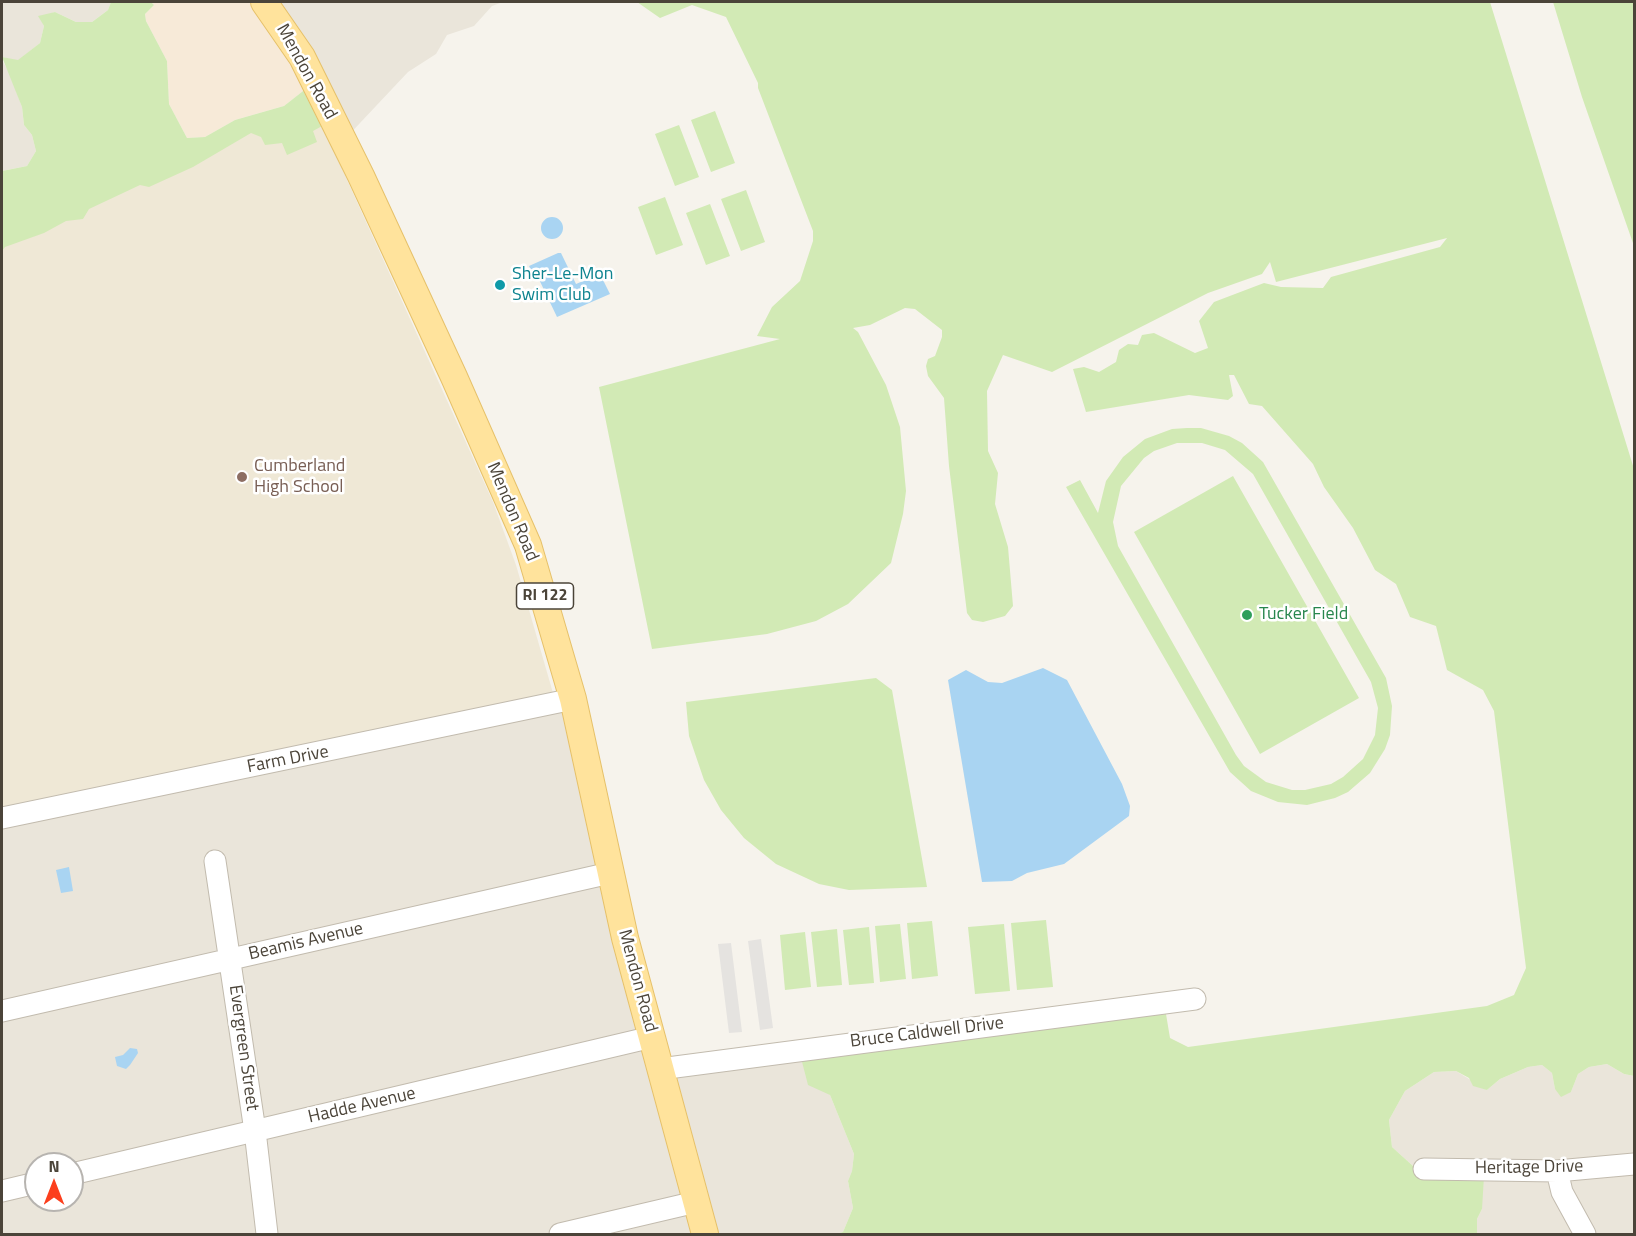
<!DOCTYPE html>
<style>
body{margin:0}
#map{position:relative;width:1636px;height:1236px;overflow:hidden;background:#f6f3ec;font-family:"Titillium Web",sans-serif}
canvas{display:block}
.frame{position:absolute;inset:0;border:3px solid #4b4439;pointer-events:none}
.north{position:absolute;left:24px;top:1152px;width:60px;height:60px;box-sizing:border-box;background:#fff;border:2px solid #b7b4b0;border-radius:50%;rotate:0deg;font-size:16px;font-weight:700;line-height:24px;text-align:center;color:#4b4439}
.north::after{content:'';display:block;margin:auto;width:21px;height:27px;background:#fc3f1d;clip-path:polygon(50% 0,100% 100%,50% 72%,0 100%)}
</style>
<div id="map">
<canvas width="1636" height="1236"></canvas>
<div class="frame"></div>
<div class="north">N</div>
</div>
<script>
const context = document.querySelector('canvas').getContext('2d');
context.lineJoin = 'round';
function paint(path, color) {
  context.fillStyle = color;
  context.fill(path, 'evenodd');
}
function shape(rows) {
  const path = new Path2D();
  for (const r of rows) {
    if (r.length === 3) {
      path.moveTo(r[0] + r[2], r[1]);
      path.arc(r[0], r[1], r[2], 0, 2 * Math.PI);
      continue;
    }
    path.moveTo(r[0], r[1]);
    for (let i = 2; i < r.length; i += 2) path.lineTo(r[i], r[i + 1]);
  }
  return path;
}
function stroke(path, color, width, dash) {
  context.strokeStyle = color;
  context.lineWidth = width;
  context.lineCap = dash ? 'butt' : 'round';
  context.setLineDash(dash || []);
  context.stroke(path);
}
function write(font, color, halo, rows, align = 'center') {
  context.font = font + ' "Titillium Web",sans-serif';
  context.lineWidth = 5;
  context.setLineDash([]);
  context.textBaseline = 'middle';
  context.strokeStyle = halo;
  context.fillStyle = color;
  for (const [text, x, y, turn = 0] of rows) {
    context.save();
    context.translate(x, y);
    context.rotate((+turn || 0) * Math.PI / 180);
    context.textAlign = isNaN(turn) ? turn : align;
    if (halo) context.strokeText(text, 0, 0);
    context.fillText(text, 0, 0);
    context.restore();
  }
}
paint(shape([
 [2,2,111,2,108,10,92,22,76,22,55,12,40,17,44,26,40,43,18,61,2,57],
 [262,2,503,2,492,6,474,26,447,35,436,54,408,72,344,140],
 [2,60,10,74,22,107,24,125,32,135,36,151,27,166,2,171],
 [570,707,659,1072,800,1054,830,1095,854,1154,852,1171,848,1181,853,1208,843,1232,836,1234,2,1234,2,825],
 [36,1164,72,1164,72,1200,36,1200],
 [1607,1064,1624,1074,1634,1076,1634,1234,1477,1234,1477,1219,1482,1209,1423,1175,1392,1147,1389,1120,1405,1091,1434,1072,1456,1071,1487,1090,1500,1079,1528,1067,1542,1065,1552,1073,1555,1089,1571,1092,1578,1074,1589,1067]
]), '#eae5da');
paint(shape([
 [151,2,262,2,312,84,284,106,235,120,205,137,187,138,169,104,167,61,146,21,145,14,154,5]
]), '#f7ead8');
paint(shape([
 [310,98,493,502,516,565,553,693,2,808,2,226]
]), '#efe8d6');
paint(shape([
 [111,2,151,2,154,5,145,14,146,21,167,61,169,104,187,138,205,137,235,120,284,106,312,84,333,120,313,131,317,142,287,155,282,143,265,145,261,137,251,133,193,167,149,187,140,185,89,209,83,219,66,221,44,233,5,247,2,251,2,171,27,166,36,151,32,135,24,125,22,107,2,57,18,60,40,43,44,26,38,16,55,12,76,22,92,22,108,10],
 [637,2,1490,2,1634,469,1634,1076,1624,1074,1607,1064,1589,1067,1578,1074,1571,1092,1561,1097,1555,1089,1552,1073,1542,1065,1528,1067,1500,1079,1487,1090,1473,1086,1469,1078,1456,1071,1434,1072,1405,1091,1389,1120,1392,1147,1423,1175,1484,1176,1482,1209,1477,1219,1477,1234,836,1234,843,1232,853,1208,848,1181,852,1171,854,1154,830,1095,808,1085,800,1054,1166,1014,1170,1038,1188,1047,1487,1006,1514,995,1526,968,1494,711,1483,690,1447,670,1436,626,1410,617,1396,584,1375,570,1353,528,1324,487,1313,464,1262,406,1249,404,1234,375,1229,375,1233,396,1228,400,1189,395,1086,412,1073,369,1084,367,1099,372,1116,362,1119,350,1128,344,1138,345,1142,335,1154,333,1195,353,1208,348,1199,321,1214,302,1264,283,1281,287,1323,288,1331,277,1440,247,1447,238,1276,282,1270,262,1262,274,1208,293,1052,372,1003,355,987,391,988,451,998,473,995,504,1008,547,1013,606,1005,616,983,622,972,620,967,613,949,466,944,398,928,376,926,366,928,359,935,356,942,337,942,330,915,309,905,308,870,325,853,328,858,332,886,385,900,427,906,491,903,514,891,563,848,604,816,621,767,634,652,649,599,387,780,339,757,336,772,307,800,281,813,241,813,231,758,88,758,83,726,17,692,5,660,18],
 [1553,2,1634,2,1634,246,1582,97],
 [715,111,735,163,711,172,691,120],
 [679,125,699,177,675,186,655,134],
 [746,190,765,242,741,251,721,199],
 [665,197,683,245,656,255,638,207],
 [710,204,730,256,706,265,686,213],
 [1187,428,1201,428,1229,436,1242,443,1263,462,1386,678,1392,706,1390,735,1385,749,1370,773,1348,792,1335,798,1307,805,1278,802,1251,791,1230,772,1066,487,1080,480,1098,513,1106,481,1123,457,1145,439,1172,429],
 [1177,443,1202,443,1225,450,1253,474,1371,682,1378,708,1375,735,1363,759,1343,777,1331,784,1305,790,1292,790,1266,782,1244,766,1236,755,1118,546,1113,522,1121,486,1144,458,1154,451],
 [1233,476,1359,698,1260,754,1134,532],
 [876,678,892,690,927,887,849,890,819,884,776,864,744,838,721,810,704,780,689,736,686,702],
 [1046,920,1053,987,1017,990,1011,923],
 [932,921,938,976,912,979,907,923],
 [900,924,906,979,880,982,875,926],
 [1004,924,1010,991,975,994,968,927],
 [869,927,874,983,849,985,843,930],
 [837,929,842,985,817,987,811,932],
 [805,932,811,987,785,990,780,935]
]), '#d2eab5');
paint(shape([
 [761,939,773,1028,760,1030,748,941],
 [731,943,742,1032,729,1033,718,944]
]), '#e5e3e0');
paint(shape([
 [552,228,11],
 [558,253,561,253,576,284,600,274,610,294,557,317,535,271,532,272,529,266],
 [1043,668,1067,680,1122,784,1130,806,1129,816,1064,864,1027,873,1012,881,982,882,948,680,966,670,988,682,1002,683],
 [69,867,73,891,61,893,56,870],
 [130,1048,137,1049,138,1053,130,1065,126,1069,117,1066,115,1057,123,1055]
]), '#a9d4f2');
const minor = shape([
 [2,818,573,699],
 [215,861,255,1131,267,1234],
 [2,1011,610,873],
 [660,1069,1195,999],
 [1424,1169,1557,1171,1634,1164],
 [1557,1171,1562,1192,1585,1234],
 [72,1174,652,1037],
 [2,1191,36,1183],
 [560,1234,696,1202]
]);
const major = shape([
 [264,2,302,57,361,176,454,377,528,545,573,699,625,938,705,1234]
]);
stroke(minor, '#c2bbae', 23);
stroke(major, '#e6c16a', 28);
stroke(minor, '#fff', 21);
stroke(major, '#ffe39c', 26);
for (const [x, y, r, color] of [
 [500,285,6,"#0f9aa8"],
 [242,477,6,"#8d6e63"],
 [1247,615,6,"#2e9e5b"]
]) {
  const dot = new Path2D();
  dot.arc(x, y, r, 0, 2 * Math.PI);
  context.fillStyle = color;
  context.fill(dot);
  stroke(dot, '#fff', 2);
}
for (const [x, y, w] of [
 [545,596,57]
]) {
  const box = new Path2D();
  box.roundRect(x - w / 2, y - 13, w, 26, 4.5);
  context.fillStyle = '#fff';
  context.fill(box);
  stroke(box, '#4b4439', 1.5);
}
write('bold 16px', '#4b4439', null, [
 ["RI 122",545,596]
]);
write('18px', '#4b4439', '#fff', [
 ["Mendon Road",306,72,61],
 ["Mendon Road",512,512,67],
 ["Farm Drive",288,760,-11],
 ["Beamis Avenue",306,942,-13],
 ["Mendon Road",637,981,75],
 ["Bruce Caldwell Drive",927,1033,-7],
 ["Evergreen Street",243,1048,82],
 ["Hadde Avenue",362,1106,-13],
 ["Heritage Drive",1529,1168,-1]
]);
write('18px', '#0d838f', '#fff', [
 ["Sher-Le-Mon",512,275],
 ["Swim Club",512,296]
], 'left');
write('18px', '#785e54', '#fff', [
 ["Cumberland",254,467],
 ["High School",254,488]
], 'left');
write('18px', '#27864d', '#fff', [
 ["Tucker Field",1259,615]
], 'left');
</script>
